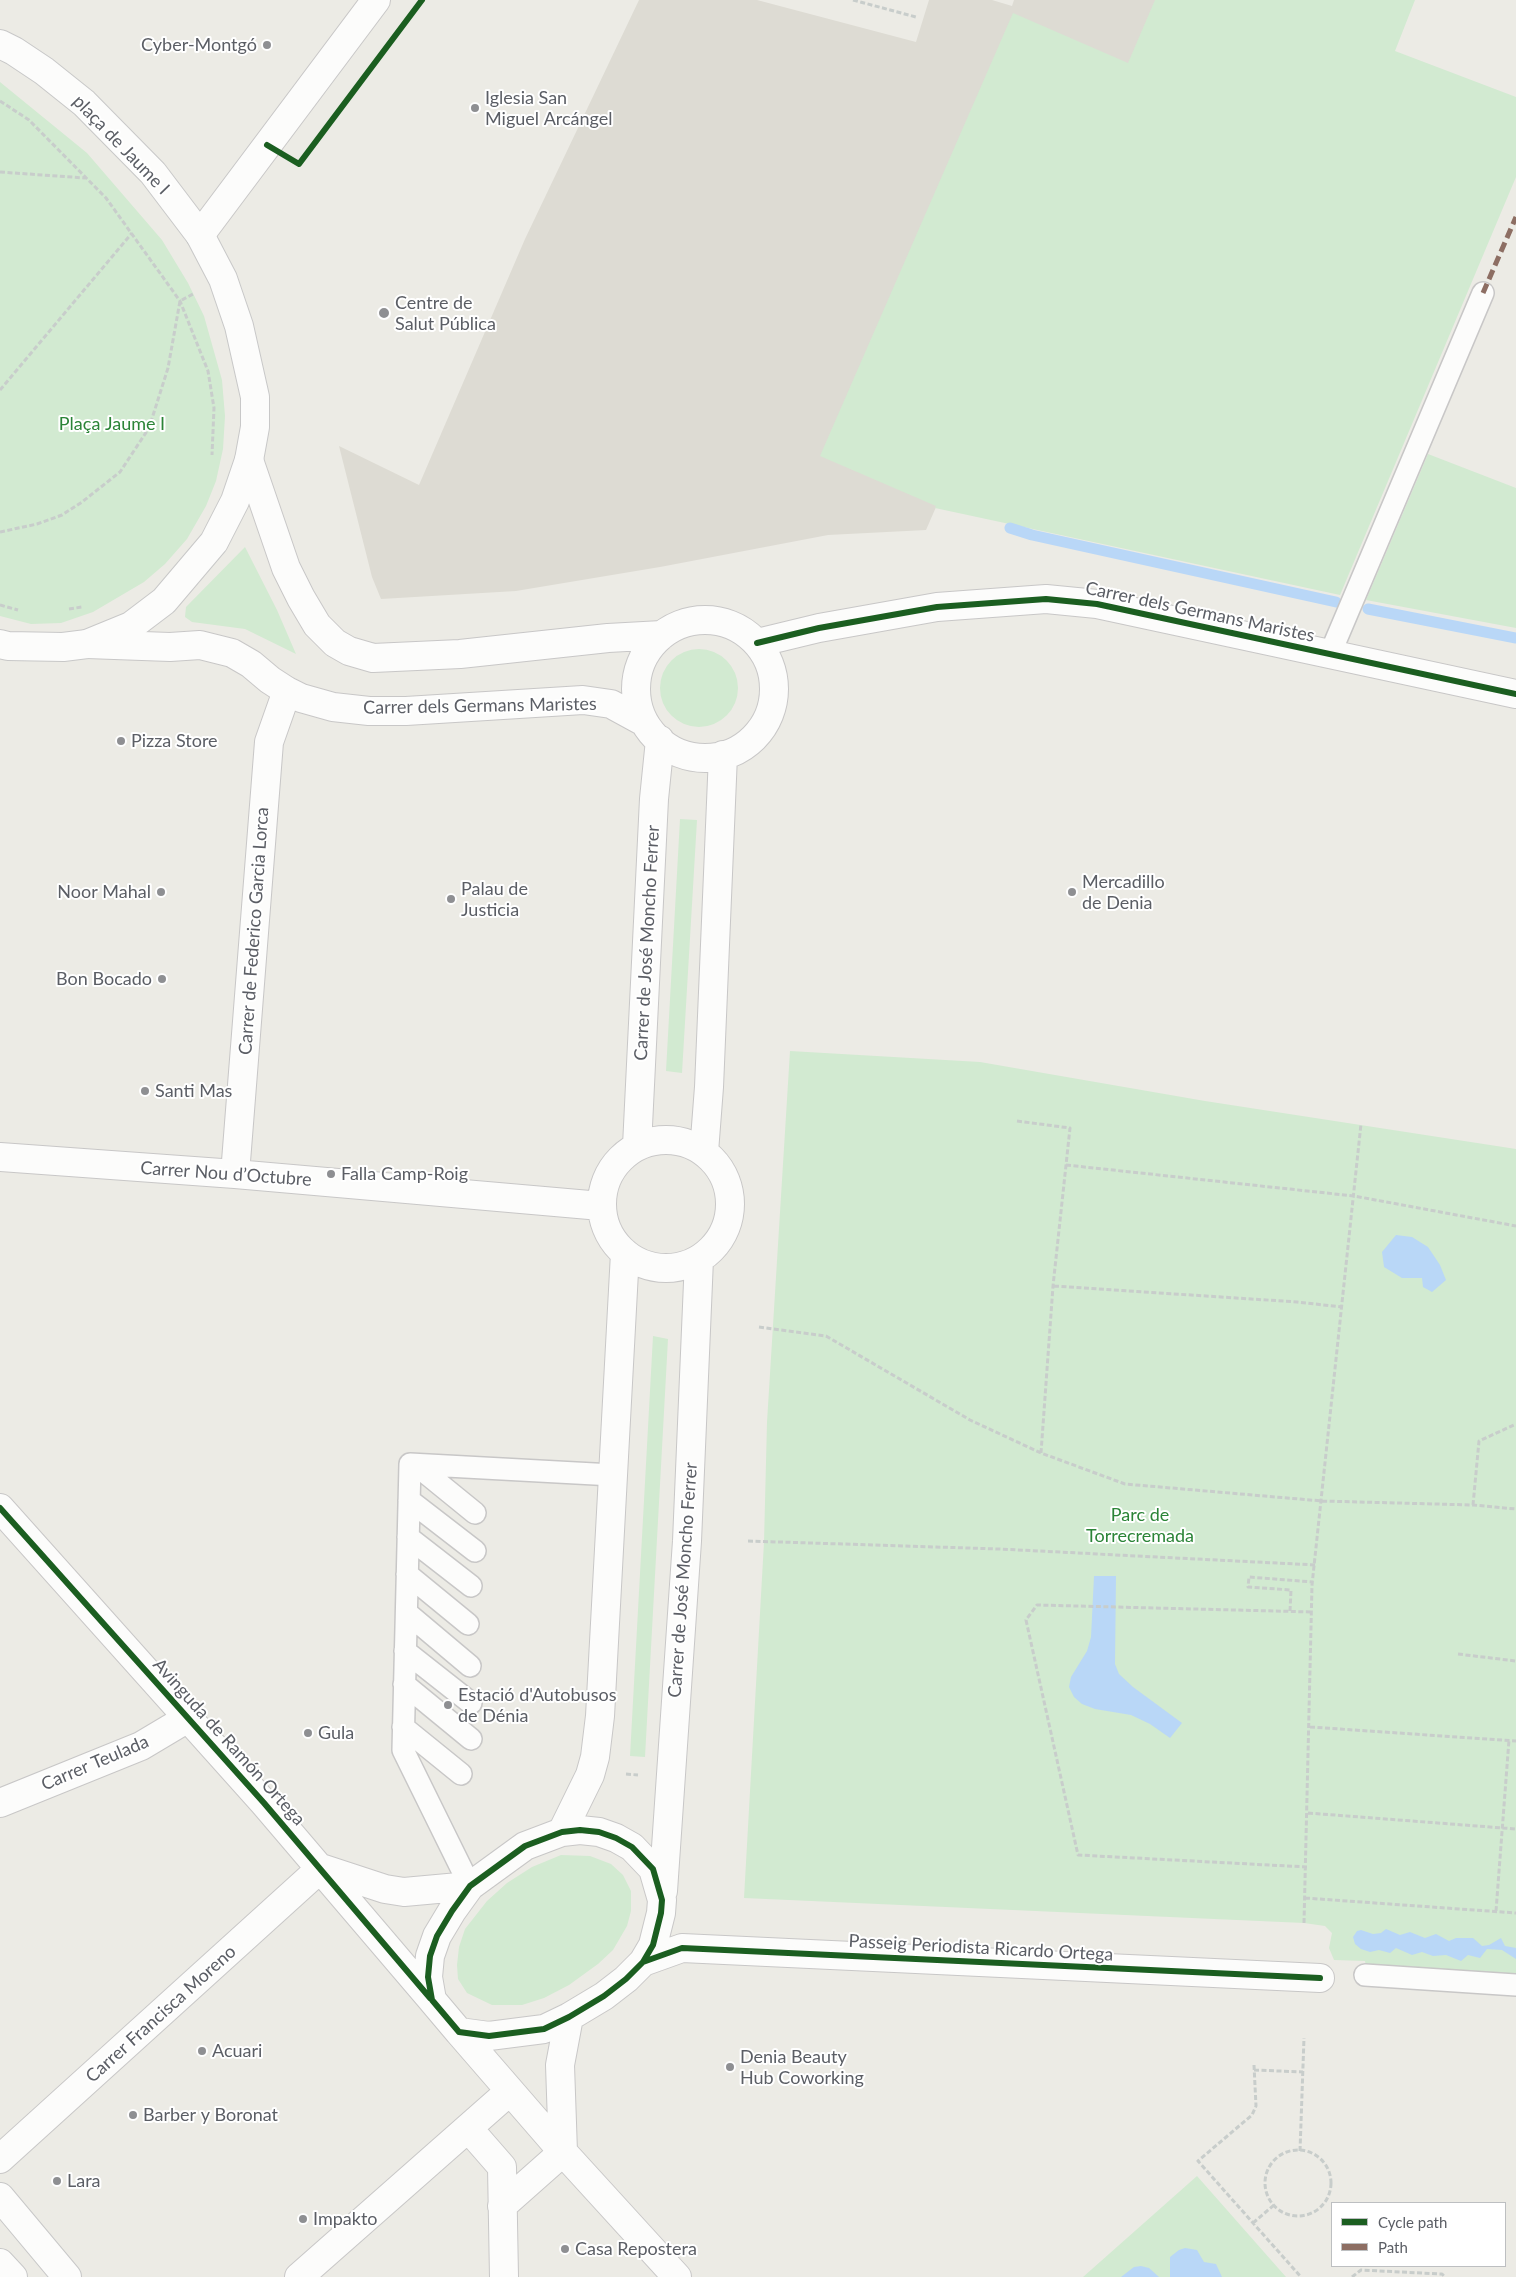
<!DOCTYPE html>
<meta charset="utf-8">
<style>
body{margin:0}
#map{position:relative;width:1516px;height:2277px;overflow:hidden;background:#ecebe5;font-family:Lato,sans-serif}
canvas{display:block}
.legend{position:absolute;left:1331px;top:2202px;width:175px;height:65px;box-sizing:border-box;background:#fff;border:1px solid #bdbfc1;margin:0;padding:6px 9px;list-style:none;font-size:15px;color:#5b5e65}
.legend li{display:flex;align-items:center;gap:10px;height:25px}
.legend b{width:25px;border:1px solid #bdbfc1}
</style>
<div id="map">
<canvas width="1516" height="2277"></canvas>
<ul class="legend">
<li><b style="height:6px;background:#1b5e20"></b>Cycle path</li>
<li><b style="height:6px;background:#8d6e63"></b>Path</li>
</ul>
</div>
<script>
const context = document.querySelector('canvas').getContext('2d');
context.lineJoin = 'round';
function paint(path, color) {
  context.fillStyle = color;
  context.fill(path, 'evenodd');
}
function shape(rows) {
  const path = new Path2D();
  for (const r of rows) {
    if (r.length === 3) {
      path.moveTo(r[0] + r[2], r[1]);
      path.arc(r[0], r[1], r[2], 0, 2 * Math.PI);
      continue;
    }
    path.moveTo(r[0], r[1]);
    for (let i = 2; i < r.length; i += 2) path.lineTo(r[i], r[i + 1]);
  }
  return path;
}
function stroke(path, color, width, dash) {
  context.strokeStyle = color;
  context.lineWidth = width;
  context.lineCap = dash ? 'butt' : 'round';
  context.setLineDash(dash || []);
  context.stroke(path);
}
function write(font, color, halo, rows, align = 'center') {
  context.font = font + ' Lato,sans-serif';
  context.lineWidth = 4;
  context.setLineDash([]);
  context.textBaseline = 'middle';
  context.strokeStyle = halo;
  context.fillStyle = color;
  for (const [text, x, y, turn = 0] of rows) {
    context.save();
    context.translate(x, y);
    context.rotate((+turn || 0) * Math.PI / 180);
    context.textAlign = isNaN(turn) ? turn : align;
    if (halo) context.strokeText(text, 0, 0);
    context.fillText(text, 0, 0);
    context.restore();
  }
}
paint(shape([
 [639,0,757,0,916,42,929,0,992,0,1012,6,1014,0,1157,0,926,530,828,535,660,567,516,591,381,599,372,577,339,446,419,485,525,239]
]), '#dddbd3');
paint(shape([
 [1155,0,1415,0,1395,51,1516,97,1516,177,1340,595,935,508,936,506,820,456,1013,13,1128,63],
 [0,82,87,153,162,240,188,283,204,316,222,380,225,416,223,449,216,481,206,506,187,539,165,564,144,582,93,612,61,623,31,624,0,616],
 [1428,454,1516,488,1516,628,1366,600],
 [245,547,277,610,296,654,245,629,192,622,185,617,186,607],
 [699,688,39],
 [680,819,697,820,682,1073,666,1071],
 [790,1051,980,1062,1205,1101,1516,1149,1516,1976,1366,1966,1365,1961,1334,1960,1329,1948,1332,1933,1325,1926,1304,1923,744,1898,764,1542,767,1422],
 [653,1336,668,1339,645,1757,630,1756],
 [561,1855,590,1856,611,1864,623,1875,631,1891,631,1911,627,1926,613,1950,598,1964,569,1985,544,1998,522,2005,492,2005,467,1993,458,1979,457,1965,459,1947,465,1929,487,1901,507,1883,532,1867],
 [1197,2176,1286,2277,1083,2277]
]), '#d2ead1');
paint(shape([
 [1396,1235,1412,1237,1428,1247,1440,1265,1446,1280,1432,1292,1423,1287,1422,1278,1402,1278,1384,1267,1382,1252],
 [1094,1576,1116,1576,1115,1664,1119,1674,1133,1687,1182,1723,1170,1738,1150,1724,1131,1715,1095,1709,1082,1704,1074,1697,1069,1687,1071,1677,1087,1651,1091,1637],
 [1386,1929,1400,1935,1410,1932,1425,1938,1436,1934,1449,1941,1456,1938,1473,1938,1482,1946,1489,1945,1501,1938,1505,1946,1516,1948,1516,1959,1502,1950,1487,1949,1480,1958,1468,1955,1461,1961,1446,1955,1433,1956,1422,1952,1412,1955,1396,1948,1390,1953,1379,1950,1370,1952,1361,1949,1355,1944,1353,1937,1357,1931,1361,1930,1373,1934,1381,1933],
 [1185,2248,1197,2250,1204,2262,1216,2264,1222,2277,1170,2277,1170,2257,1179,2250],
 [1141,2266,1149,2268,1159,2277,1121,2277,1134,2267]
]), '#b9d7f7');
stroke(shape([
 [1010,528,1032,535,1336,602],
 [1368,609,1516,638]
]), '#b9d7f7', 11);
const service = shape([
 [1330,654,1483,293],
 [416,1465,475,1513],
 [409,1500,475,1551],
 [408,1537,471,1586],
 [407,1574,468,1624],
 [407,1613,470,1666],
 [405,1651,471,1703],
 [404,1684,471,1739],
 [403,1727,461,1774],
 [470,1886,403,1750,410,1464,613,1475],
 [1365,1975,1516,1985]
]);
const minor = shape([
 [249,460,286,568,301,598,317,625,335,643,349,651,373,658,460,654,608,638,662,635],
 [705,689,69],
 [757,643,819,628,937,607,1046,599,1097,604,1516,694],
 [87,644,170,647,200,645,232,653,251,664,270,680,287,691,301,698,333,707,369,711,406,711,583,700,611,704,644,722],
 [666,1204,64],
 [637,1146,654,799,660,740],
 [704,1152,709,1087,723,755],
 [0,1157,235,1174,601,1206],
 [235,1174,269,742,287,691],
 [0,1508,264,1803,432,2000],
 [0,1803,141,1746,188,1718],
 [580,1830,599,1832,616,1838,632,1847,653,1869,662,1900,661,1913,653,1945,643,1962,626,1979,604,1996,569,2017,544,2029,489,2036,459,2032,432,2000,428,1977,430,1956,437,1936,452,1911,470,1886,525,1846,562,1832,580,1830],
 [562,1832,590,1775,595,1757,600,1716,625,1253],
 [321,1868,385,1889,404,1892,470,1886],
 [663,1891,687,1541,699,1259],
 [643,1962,682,1948,1320,1978],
 [459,2032,563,2152,677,2277],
 [468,2128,502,2167,504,2277],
 [563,2152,560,2065,569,2017],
 [0,2159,321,1868],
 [502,2206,563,2152],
 [299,2277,510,2091]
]);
const tertiary = shape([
 [200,235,376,0]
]);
const secondary = shape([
 [0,44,14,51,44,71,84,103,153,173,200,235,223,279,239,326,255,397,255,427,249,460,235,501,214,542,164,601,131,626,87,644,63,647,8,646,0,644],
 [0,2197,67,2277],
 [0,2263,13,2277]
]);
stroke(service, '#c8c7c7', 24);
stroke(minor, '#c8c7c7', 30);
stroke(tertiary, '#c8c7c7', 30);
stroke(secondary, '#c8c8c8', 30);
stroke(shape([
 [853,0,916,17],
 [0,101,29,120,106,198,180,301,208,371,214,408,212,455],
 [0,172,85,178],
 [0,390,132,233],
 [0,532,37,524,62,515,82,502,120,472,149,428,168,368,180,301,193,294],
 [0,605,18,610],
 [69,609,82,607],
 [1017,1121,1070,1128,1053,1286,1041,1453],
 [1066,1165,1354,1196,1516,1226],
 [1054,1286,1297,1302,1342,1307],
 [759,1327,826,1336,970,1420,1041,1453,1125,1484,1322,1501,1473,1505,1516,1509],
 [1473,1505,1479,1441,1516,1424],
 [748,1541,999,1549,1315,1565],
 [1290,1611,1291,1590,1248,1587,1249,1577,1313,1582],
 [1458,1654,1516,1661],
 [1310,1727,1516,1741],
 [626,1774,638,1775],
 [1308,1813,1516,1829],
 [1307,1867,1078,1855,1026,1620,1037,1605,1313,1612],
 [1305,1898,1516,1913],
 [1496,1911,1509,1740],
 [1304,1923,1312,1585,1361,1124],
 [1254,2065,1256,2106,1252,2115,1198,2161,1301,2277],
 [1254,2070,1303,2072],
 [1298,2183,33],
 [1300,2151,1304,2038],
 [1253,2223,1274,2205],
 [1352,2277,1361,2270,1442,2274,1445,2277]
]), '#c8cdcb', 3, [5, 2.5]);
stroke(service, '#fcfcfb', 21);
stroke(minor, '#fcfcfb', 28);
stroke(tertiary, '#fcfcfb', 28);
stroke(secondary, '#fcfcfb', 28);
stroke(shape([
 [1483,293,1516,217]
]), '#8d6e63', 5, [10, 5]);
stroke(shape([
 [267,145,299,164,422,0],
 [757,643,819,628,937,607,1046,599,1097,604,1516,694],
 [0,1508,264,1803,430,1998],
 [580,1830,599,1832,616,1838,632,1847,653,1869,662,1900,661,1913,653,1945,643,1962,626,1979,604,1996,569,2017,544,2029,489,2036,459,2032,432,2000,428,1977,430,1956,437,1936,452,1911,470,1886,525,1846,562,1832,580,1830],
 [643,1962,682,1948,1320,1978]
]), '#1b5e20', 6);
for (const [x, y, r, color] of [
 [267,45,5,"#8e8f92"],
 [475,108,5,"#8e8f92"],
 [384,313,6,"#8e8f92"],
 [121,741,5,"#8e8f92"],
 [161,892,5,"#8e8f92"],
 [1072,892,5,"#8e8f92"],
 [451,899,5,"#8e8f92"],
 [162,979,5,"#8e8f92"],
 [145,1091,5,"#8e8f92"],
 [331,1174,5,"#8e8f92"],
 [448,1705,5,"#8e8f92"],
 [308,1733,5,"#8e8f92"],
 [202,2051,5,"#8e8f92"],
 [730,2067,5,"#8e8f92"],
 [133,2115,5,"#8e8f92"],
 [57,2181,5,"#8e8f92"],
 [303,2219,5,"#8e8f92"],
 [565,2249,5,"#8e8f92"]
]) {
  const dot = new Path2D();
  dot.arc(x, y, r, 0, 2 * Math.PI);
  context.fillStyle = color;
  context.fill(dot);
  stroke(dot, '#fff', 2);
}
write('18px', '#5b5e65', '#fff', [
 ["Cyber-Montgó",257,45,"right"],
 ["Iglesia San",485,98],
 ["Miguel Arcángel",485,119],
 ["Centre de",395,303],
 ["Salut Pública",395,324],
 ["Pizza Store",131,741],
 ["Mercadillo",1082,882],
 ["de Denia",1082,903],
 ["Palau de",461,889],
 ["Justicia",461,910],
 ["Noor Mahal",151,892,"right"],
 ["Bon Bocado",152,979,"right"],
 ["Santi Mas",155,1091],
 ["Falla Camp-Roig",341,1174],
 ["Estació d'Autobusos",458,1695],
 ["de Dénia",458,1716],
 ["Gula",318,1733],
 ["Acuari",212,2051],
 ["Denia Beauty",740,2057],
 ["Hub Coworking",740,2078],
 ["Barber y Boronat",143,2115],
 ["Lara",67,2181],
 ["Impakto",313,2219],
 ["Casa Repostera",575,2249]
], 'left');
write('18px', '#5b5e65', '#fff', [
 ["plaça de Jaume I",121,145,46],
 ["Carrer dels Germans Maristes",1200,612,12],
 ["Carrer dels Germans Maristes",480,706,-1],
 ["Carrer de Federico Garcia Lorca",254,931,-86],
 ["Carrer de José Moncho Ferrer",647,943,-87],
 ["Carrer Nou d’Octubre",226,1174,4],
 ["Carrer de José Moncho Ferrer",683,1580,-86],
 ["Avinguda de Ramón Ortega",229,1742,48],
 ["Carrer Teulada",95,1763,-23],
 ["Passeig Periodista Ricardo Ortega",981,1948,3],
 ["Carrer Francisca Moreno",161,2014,-42]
]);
write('18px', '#2b8437', '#fff', [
 ["Plaça Jaume I",112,424],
 ["Parc de",1140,1515],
 ["Torrecremada",1140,1536]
]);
</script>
